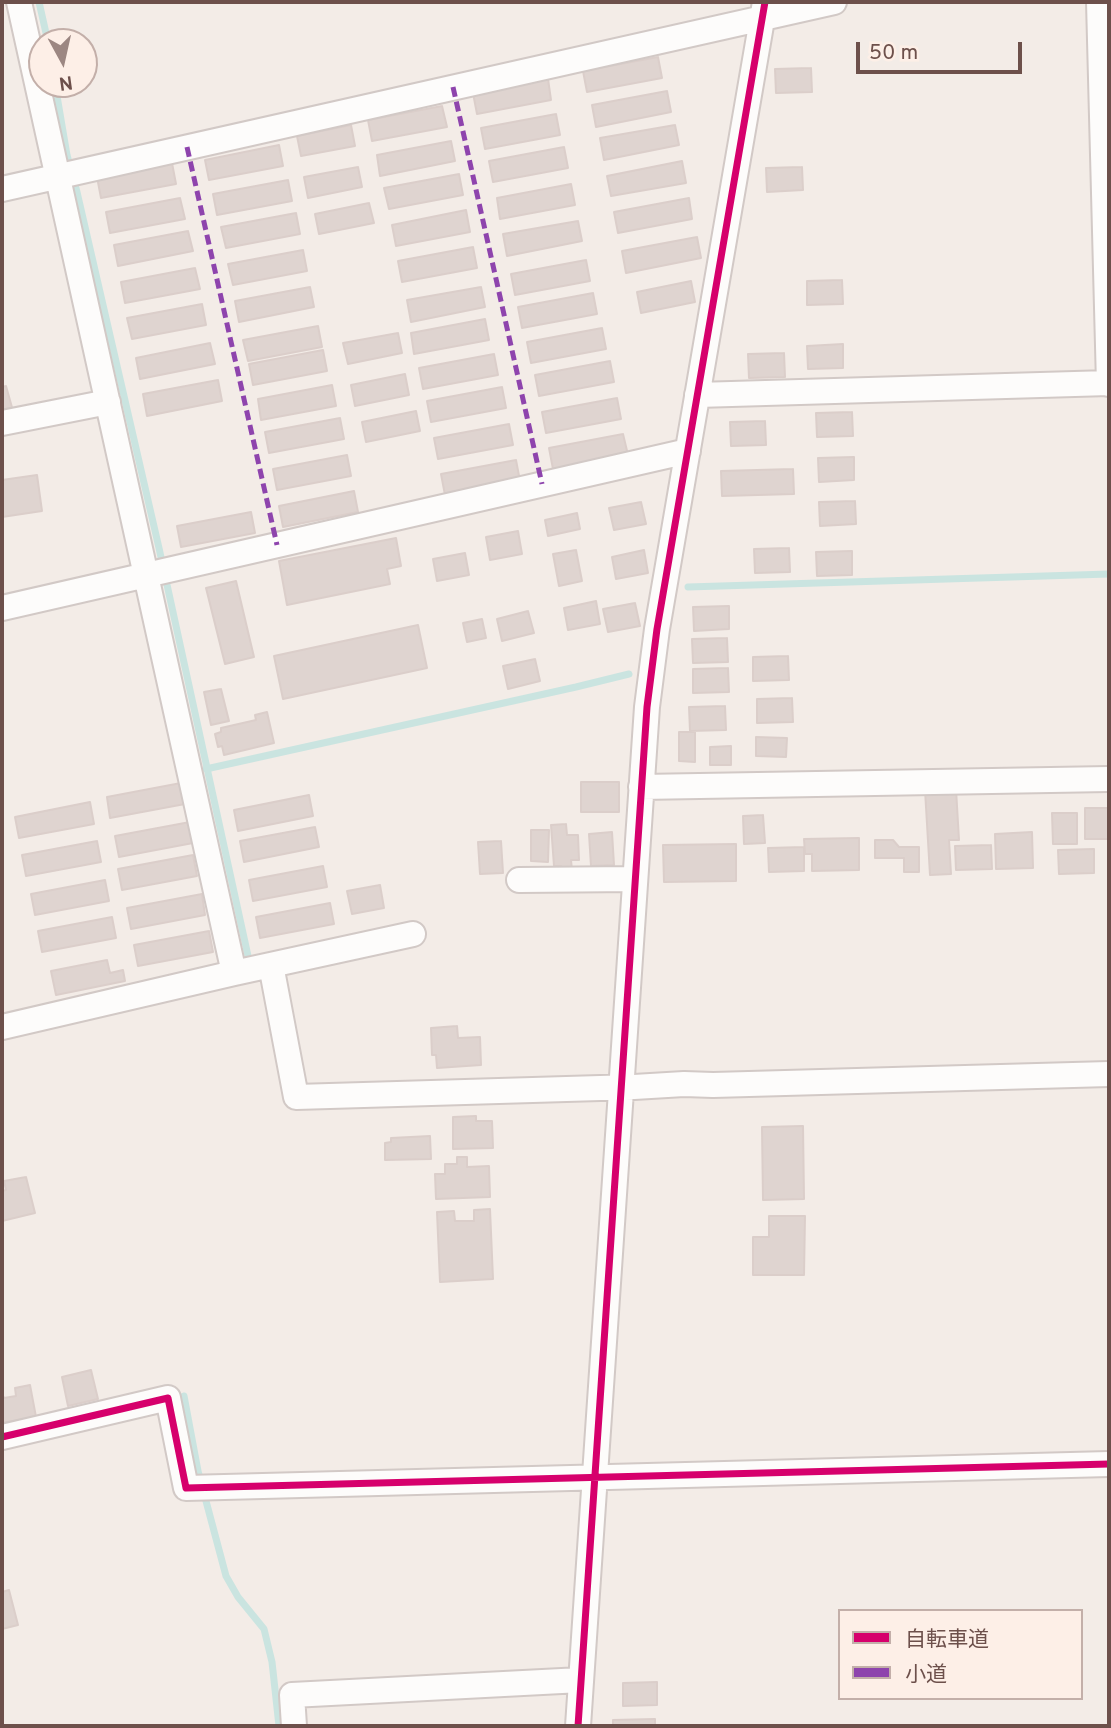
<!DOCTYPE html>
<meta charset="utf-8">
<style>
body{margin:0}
#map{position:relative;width:1111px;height:1728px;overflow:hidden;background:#f3ece7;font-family:Overpass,"Noto Sans JP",sans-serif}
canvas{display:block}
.frame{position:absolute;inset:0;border:4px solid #6d504b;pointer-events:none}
.legend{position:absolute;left:838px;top:1609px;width:245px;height:91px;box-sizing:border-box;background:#fdefe7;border:2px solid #c3afa9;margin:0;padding:9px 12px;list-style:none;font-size:21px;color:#6d504b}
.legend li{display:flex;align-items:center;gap:14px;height:35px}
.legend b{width:35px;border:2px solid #c3afa9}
.north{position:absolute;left:28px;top:28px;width:70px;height:70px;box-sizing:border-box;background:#fdefe7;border:2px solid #c3afa9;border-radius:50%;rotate:172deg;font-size:19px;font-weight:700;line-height:28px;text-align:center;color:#6d504b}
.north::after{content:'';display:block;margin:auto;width:24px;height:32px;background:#9c8782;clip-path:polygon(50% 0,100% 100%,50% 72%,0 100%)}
.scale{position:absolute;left:856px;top:42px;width:166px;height:32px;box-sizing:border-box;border:4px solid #6d504b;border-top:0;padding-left:9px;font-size:21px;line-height:24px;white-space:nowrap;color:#6d504b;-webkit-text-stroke:5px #fdefe7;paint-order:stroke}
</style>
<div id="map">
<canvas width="1111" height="1728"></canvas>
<div class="frame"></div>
<ul class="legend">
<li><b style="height:9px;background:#d6006c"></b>自転車道</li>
<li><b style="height:9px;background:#8e44ad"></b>小道</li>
</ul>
<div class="north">N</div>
<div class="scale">50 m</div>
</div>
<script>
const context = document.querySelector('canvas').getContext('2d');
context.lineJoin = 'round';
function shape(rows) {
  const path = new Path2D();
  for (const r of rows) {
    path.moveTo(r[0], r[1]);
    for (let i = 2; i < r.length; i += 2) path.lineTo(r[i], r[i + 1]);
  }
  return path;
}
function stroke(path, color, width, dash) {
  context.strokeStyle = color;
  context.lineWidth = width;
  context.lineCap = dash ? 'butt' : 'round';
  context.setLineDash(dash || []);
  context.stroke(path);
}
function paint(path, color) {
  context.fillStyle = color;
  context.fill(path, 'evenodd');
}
stroke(shape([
 [39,2,48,42],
 [55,84,67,155,77,192,159,548,250,965],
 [688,587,1109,574],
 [206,769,576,687,629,674],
 [184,1396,198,1471,226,1576,238,1597,264,1629,272,1662,279,1726]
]), '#cae4e0', 7);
const building = shape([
 [658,57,662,78,587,92,583,71,658,57],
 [811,68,812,92,776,93,775,69,811,68],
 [548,79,551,100,477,114,473,93,548,79],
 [667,91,671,112,596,127,592,105,667,91],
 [442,106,447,127,372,141,368,120,442,106],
 [556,114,560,135,485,149,481,128,556,114],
 [351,125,355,146,301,156,297,136,351,125],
 [675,125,679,145,604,160,600,138,675,125],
 [451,141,455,161,380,176,377,155,451,141],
 [279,145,283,166,209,180,205,160,279,145],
 [564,147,568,168,493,182,489,161,564,147],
 [682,161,686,183,611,196,607,176,682,161],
 [172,163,176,184,101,198,97,177,172,163],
 [358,167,362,187,308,198,304,177,358,167],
 [802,167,803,190,767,192,766,168,802,167],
 [459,174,463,195,389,209,384,188,459,174],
 [288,180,292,201,217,215,213,194,288,180],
 [571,184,575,205,500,219,497,198,571,184],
 [180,198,185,219,110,233,106,212,180,198],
 [689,198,692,219,618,233,614,212,689,198],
 [369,203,374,223,319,234,315,214,369,203],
 [466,210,470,232,396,246,392,225,466,210],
 [296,213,300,234,226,248,221,227,296,213],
 [578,221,582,241,507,256,503,234,578,221],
 [188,231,193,251,118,266,114,245,188,231],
 [697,237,701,258,626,273,622,251,697,237],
 [473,247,477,268,402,282,398,261,473,247],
 [303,250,307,271,233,285,228,264,303,250],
 [586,260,590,281,515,295,511,274,586,260],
 [195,268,200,289,125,303,121,282,195,268],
 [842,280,843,304,807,305,807,281,842,280],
 [691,281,695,302,641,313,637,292,691,281],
 [310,287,314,307,239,322,235,301,310,287],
 [481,287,485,307,411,322,407,300,481,287],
 [593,293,597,314,522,328,518,307,593,293],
 [202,304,206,325,132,339,127,318,202,304],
 [485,319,489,340,414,354,411,333,485,319],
 [318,326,322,347,248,361,243,340,318,326],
 [602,328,606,349,531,363,527,342,602,328],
 [398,333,402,353,348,364,343,343,398,333],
 [210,343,215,364,140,379,136,358,210,343],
 [843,344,843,368,808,369,807,346,843,344],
 [323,350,327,371,253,385,249,364,323,350],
 [784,353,785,377,749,378,748,354,784,353],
 [494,354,498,375,423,389,419,368,494,354],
 [610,361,614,382,539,396,535,375,610,361],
 [405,374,409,395,355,406,351,385,405,374],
 [218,380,222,401,147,416,143,394,218,380],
 [332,385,336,406,261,420,258,399,332,385],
 [6,386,13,411,2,414,2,387,6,386],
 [502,387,506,408,431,422,427,401,502,387],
 [617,398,621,419,546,433,542,412,617,398],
 [416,411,420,431,366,442,362,422,416,411],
 [852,412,853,436,817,437,816,413,852,412],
 [340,418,344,439,269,453,265,432,340,418],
 [765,421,766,445,731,446,730,422,765,421],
 [509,424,513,445,438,459,434,438,509,424],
 [623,434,628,455,553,469,549,448,623,434],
 [347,455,351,476,277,490,273,469,347,455],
 [854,457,854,480,819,482,818,458,854,457],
 [516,460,520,481,445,495,441,474,516,460],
 [793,469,794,494,722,496,721,471,793,469],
 [37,475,42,511,2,517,2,480,37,475],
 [354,491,358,512,283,527,279,506,354,491],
 [855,501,856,524,820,526,819,502,855,501],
 [641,502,646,524,614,530,609,508,641,502],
 [251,512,255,533,181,547,177,526,251,512],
 [577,513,580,529,548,536,545,520,577,513],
 [518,531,522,554,490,560,486,537,518,531],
 [396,538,401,566,387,569,390,584,287,605,279,561,396,538],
 [789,548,790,572,755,573,754,549,789,548],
 [576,550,582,581,559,586,553,554,576,550],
 [644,550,648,573,616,579,612,557,644,550],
 [852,551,852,575,817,576,816,552,852,551],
 [465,553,469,575,437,581,433,559,465,553],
 [236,581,254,657,225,664,206,588,236,581],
 [596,601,600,624,568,630,564,608,596,601],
 [635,603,640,626,608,632,603,609,635,603],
 [729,606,729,629,694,631,693,607,729,606],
 [528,611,534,633,502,641,497,619,528,611],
 [482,619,486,638,467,642,463,623,482,619],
 [418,625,427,668,283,699,274,656,418,625],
 [727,638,728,662,693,663,692,639,727,638],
 [788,656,789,680,753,681,753,657,788,656],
 [535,659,540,681,508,689,503,666,535,659],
 [728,668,729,692,693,693,693,669,728,668],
 [221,689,229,721,211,725,204,692,221,689],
 [792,698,793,722,757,723,757,699,792,698],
 [725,706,726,730,690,731,689,707,725,706],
 [267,712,274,743,224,755,222,746,218,747,215,734,221,732,221,728,256,720,255,715,267,712],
 [679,732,695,732,695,762,679,761,679,732],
 [756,737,787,738,786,757,756,756,756,737],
 [731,746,731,765,710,765,710,747,731,746],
 [581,782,619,782,619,812,581,812,581,782],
 [181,783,185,804,110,818,107,797,181,783],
 [956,789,959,840,949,840,951,874,930,875,925,790,956,789],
 [309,795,313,816,238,831,234,810,309,795],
 [90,802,94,824,19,838,15,817,90,802],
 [1085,808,1109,808,1109,839,1085,839,1085,808],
 [1052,813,1077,813,1077,844,1053,844,1052,813],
 [763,815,765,843,744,844,743,816,763,815],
 [190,822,193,843,119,857,115,836,190,822],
 [566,824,567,835,578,835,579,860,571,860,572,870,562,871,561,866,554,866,551,825,566,824],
 [315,827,319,847,244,862,240,841,315,827],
 [531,830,549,830,548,862,531,861,531,830],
 [612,832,614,865,591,866,589,834,612,832],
 [1032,832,1033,868,996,869,995,834,1032,832],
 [859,838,859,870,812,871,812,854,805,854,804,839,859,838],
 [875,840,893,840,899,847,919,847,919,872,904,872,904,858,875,858,875,840],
 [97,841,101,862,26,876,22,855,97,841],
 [501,841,503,873,480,874,478,842,501,841],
 [736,844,736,881,664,882,663,845,736,844],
 [991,845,992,869,956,870,955,846,991,845],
 [804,847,804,871,769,872,768,848,804,847],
 [1094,849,1094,873,1059,874,1058,850,1094,849],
 [193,855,197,876,122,890,118,869,193,855],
 [323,866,327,887,253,901,249,880,323,866],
 [105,880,109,901,35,915,31,894,105,880],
 [380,885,384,908,352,914,347,891,380,885],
 [202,894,205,915,131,929,127,908,202,894],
 [330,903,334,924,260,938,256,917,330,903],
 [112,917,116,938,42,952,38,931,112,917],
 [209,931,213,952,138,966,134,945,209,931],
 [107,960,110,973,123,970,125,981,56,995,51,971,107,960],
 [457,1026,458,1038,480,1037,481,1065,437,1068,436,1055,432,1055,431,1028,457,1026],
 [476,1116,476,1121,492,1121,493,1148,453,1149,453,1117,476,1116],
 [803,1126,804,1199,763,1200,762,1127,803,1126],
 [430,1136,431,1159,385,1160,385,1143,391,1142,391,1138,430,1136],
 [457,1157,467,1157,467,1167,489,1166,490,1197,436,1199,435,1174,445,1174,445,1164,457,1164,457,1157],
 [26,1177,35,1213,2,1221,2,1191,6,1190,4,1181,26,1177],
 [490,1209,493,1279,440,1282,437,1212,454,1211,455,1221,474,1221,474,1210,490,1209],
 [769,1216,805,1216,804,1275,753,1275,753,1237,769,1237,769,1216],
 [91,1370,98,1399,68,1406,62,1377,91,1370],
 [30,1385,36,1417,2,1423,2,1394,4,1398,16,1396,15,1388,30,1385],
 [9,1590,18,1625,2,1629,2,1592,9,1590],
 [657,1682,657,1705,623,1706,623,1683,657,1682],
 [655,1719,655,1726,613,1726,613,1720,655,1719]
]);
paint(building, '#dfd4d0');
stroke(building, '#dbceca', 2);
const minor = shape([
 [19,2,234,973],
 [1099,2,1109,384],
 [2,189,834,2],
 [697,395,1109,383],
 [2,423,108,402],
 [2,608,688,451],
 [641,787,1109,779],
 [519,880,635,879],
 [271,965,296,1097,634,1087,684,1084,713,1085,1109,1074],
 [2,1027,234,973,413,934],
 [2,1437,168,1398,186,1488,1109,1464],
 [294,1726,292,1695,581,1680],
 [578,1726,647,707,657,629,765,2]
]);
stroke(minor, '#d2c9c6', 28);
stroke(minor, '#fdfcfb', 24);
stroke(shape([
 [453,87,542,484],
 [187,147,277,545]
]), '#8e44ad', 5, [10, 5]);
stroke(shape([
 [2,1437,168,1398,186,1488,1109,1464],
 [578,1726,647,707,657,629,765,2]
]), '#d6006c', 7);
</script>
